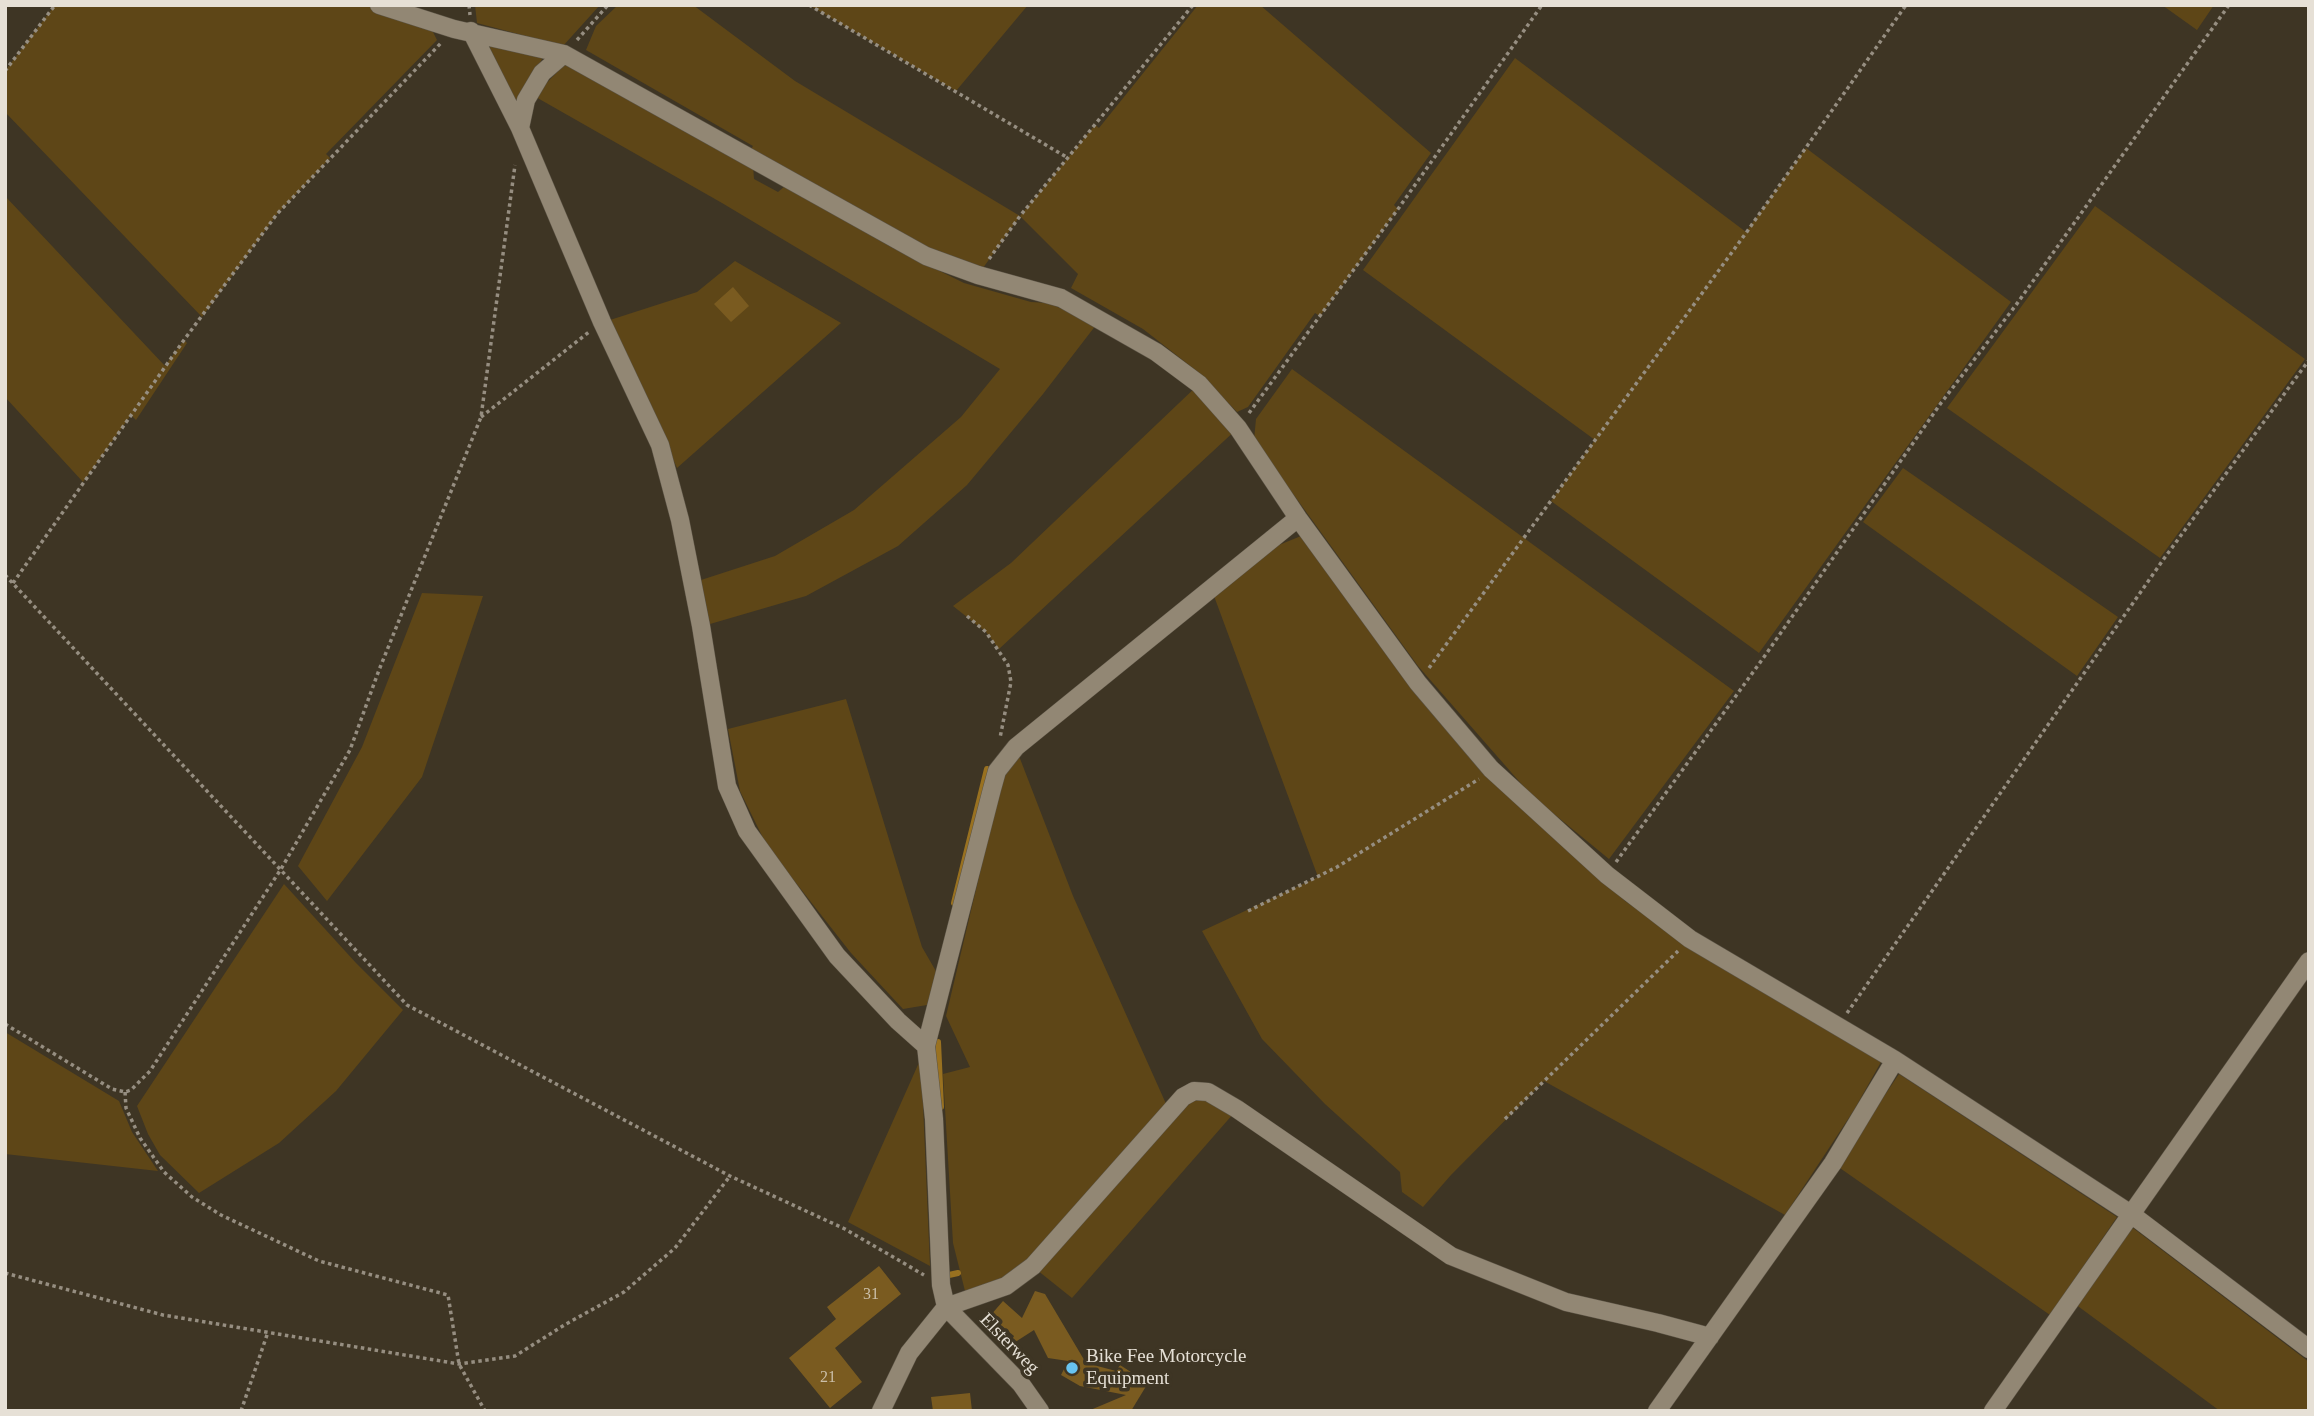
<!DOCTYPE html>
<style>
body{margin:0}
#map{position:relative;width:2314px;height:1416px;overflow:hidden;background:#3e3524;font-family:"Times New Roman",serif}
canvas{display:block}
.frame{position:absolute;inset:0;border:7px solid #e6e0d6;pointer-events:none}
</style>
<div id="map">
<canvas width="2314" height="1416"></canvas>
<div class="frame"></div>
</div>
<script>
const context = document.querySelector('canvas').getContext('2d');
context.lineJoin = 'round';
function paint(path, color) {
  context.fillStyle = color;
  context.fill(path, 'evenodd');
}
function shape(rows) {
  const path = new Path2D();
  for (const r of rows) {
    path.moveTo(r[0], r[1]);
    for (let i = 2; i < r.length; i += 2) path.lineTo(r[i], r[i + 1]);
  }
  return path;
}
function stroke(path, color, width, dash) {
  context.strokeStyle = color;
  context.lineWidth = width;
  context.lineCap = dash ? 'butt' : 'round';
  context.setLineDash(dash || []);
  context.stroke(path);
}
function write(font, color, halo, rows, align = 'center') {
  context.font = font + ' "Times New Roman",serif';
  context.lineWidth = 7;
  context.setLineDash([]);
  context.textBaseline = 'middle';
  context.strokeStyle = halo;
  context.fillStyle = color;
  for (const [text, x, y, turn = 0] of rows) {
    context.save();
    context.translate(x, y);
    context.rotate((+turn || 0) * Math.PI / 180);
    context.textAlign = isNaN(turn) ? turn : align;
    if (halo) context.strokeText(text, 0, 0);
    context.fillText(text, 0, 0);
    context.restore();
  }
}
paint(shape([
 [55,5,371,5,431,28,437,40,326,154,330,158,277,214,202,317,5,112,5,71],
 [475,5,600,5,563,46,477,23],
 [618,5,693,5,795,81,1020,216,1095,125,1099,128,1198,5,1260,5,1431,153,1394,205,1398,209,1320,316,1315,313,1248,407,1237,412,1198,372,1143,329,1071,288,1078,274,1020,216,978,275,746,157,753,146,586,50,596,26],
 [809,5,1028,5,956,91],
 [2162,5,2214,5,2197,30],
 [482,41,544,56,514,105],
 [1515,58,1746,232,1806,148,2011,302,1759,653,1551,501,1595,440,1363,270],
 [566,63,753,166,754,179,778,192,785,186,891,247,964,283,1031,302,1049,303,1096,325,1043,394,967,485,898,546,806,596,710,624,701,580,775,556,854,510,961,417,1000,369,722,203,534,96],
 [5,196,165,366,184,340,187,343,136,420,131,415,83,482,5,397],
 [2095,206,2305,359,2160,558,1947,408],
 [735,261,841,323,677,468,610,320,697,292],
 [1292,369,1734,691,1609,859,1532,796,1418,666,1254,440,1256,419],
 [1199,384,1238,428,999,649,986,632,953,606,1011,563],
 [1903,468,2118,617,2077,676,1863,522],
 [1301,536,1475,762,1625,901,1694,949,1881,1062,1854,1110,1785,1215,1544,1081,1451,1175,1423,1207,1402,1192,1400,1172,1325,1104,1262,1039,1202,931,1318,877,1214,596,1279,545],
 [422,593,483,596,422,777,327,901,298,866,362,747],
 [846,699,922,947,937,973,927,1005,903,1009,851,953,767,846,740,791,728,729],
 [1019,756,1073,896,1167,1106,1031,1260,999,1281,965,1291,953,1243,943,1074,970,1067,946,1016,1002,780],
 [284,884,356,963,403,1010,336,1091,279,1143,199,1193,160,1155,148,1134,137,1106],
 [5,1032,119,1101,132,1132,158,1171,5,1154],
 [921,1058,930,1266,848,1222],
 [1899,1074,2117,1217,2050,1315,1837,1166],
 [1205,1097,1234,1113,1072,1298,1037,1270,1190,1103],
 [2133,1228,2309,1362,2309,1411,2220,1411,2075,1304]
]), '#5e4617');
stroke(shape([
 [954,903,987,769],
 [938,1042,941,1107],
 [949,1275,958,1273]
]), '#997120', 6);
paint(shape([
 [733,287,749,306,731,322,714,304],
 [879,1266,901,1294,835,1348,862,1382,830,1408,789,1358,836,1319,827,1307],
 [1035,1291,1045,1294,1086,1363,1116,1371,1120,1365,1148,1383,1131,1411,1088,1411,1126,1395,1080,1386,1061,1375,1068,1361,1048,1358,1034,1330,1009,1346,1014,1336,990,1316,1003,1301,1022,1318],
 [970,1393,972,1411,933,1411,931,1397]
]), '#7a5b20');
const minor = shape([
 [379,5,454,29,564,54,926,256,978,275,1061,298,1156,352,1199,384,1238,428,1298,518,1418,683,1491,769,1607,875,1690,939,1895,1060,2131,1214,2309,1349],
 [471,31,520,128,602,322,660,445,680,520,701,626,727,786,747,831,837,956,898,1021,926,1046],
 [520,128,526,100,542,73,564,54],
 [881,1411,909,1353,946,1307,1006,1286,1033,1266,1183,1097,1194,1091,1208,1092,1237,1109,1451,1256,1566,1302,1658,1323,1710,1337],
 [1040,1411,1021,1384,946,1307,941,1285,934,1119,926,1046,992,789,997,771,1016,747,1298,518],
 [1657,1411,1833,1163,1895,1060],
 [1993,1411,2309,961]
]);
stroke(minor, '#5b5345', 19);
stroke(shape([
 [469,5,470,15],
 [809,5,1068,158],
 [577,40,608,5],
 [5,71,55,5],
 [989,259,1020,216,1193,5],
 [1249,413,1398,209,1542,5],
 [481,417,589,332],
 [5,575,407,1005,730,1176,845,1229,924,1275],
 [13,583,184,340,277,214,441,43],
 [967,616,986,632,1008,665,1011,682,1000,738],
 [1429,668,1746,233,1906,5],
 [1616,862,1764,657,1941,403,2016,305,2229,5],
 [1248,911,1337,867,1479,779],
 [1847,1013,2163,560,2309,360],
 [5,1024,112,1089,125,1092,131,1090,150,1071,281,869,350,750,379,670,481,417,515,165],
 [125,1092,126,1108,140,1138,164,1172,192,1197,221,1215,319,1261,448,1295,459,1364,485,1411],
 [1505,1119,1678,951],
 [5,1273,163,1315,459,1364,515,1356,566,1324,624,1292,675,1248,730,1176],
 [241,1411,268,1332]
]), '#968e81', 3.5, [3.5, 3.5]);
stroke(minor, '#928774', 18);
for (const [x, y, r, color] of [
 [1072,1368,7,"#68c4f0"]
]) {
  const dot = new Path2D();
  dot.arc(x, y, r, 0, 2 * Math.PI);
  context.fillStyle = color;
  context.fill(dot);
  stroke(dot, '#3e3524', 2.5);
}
write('16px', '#cbbfa8', null, [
 ["31",871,1295],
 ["21",828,1378]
]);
write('19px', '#e6e0d6', '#3e3524', [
 ["Elsterweg",1009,1344,46]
]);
write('19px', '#e6e0d6', '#3e3524', [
 ["Bike Fee Motorcycle",1086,1357],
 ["Equipment",1086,1379]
], 'left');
</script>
